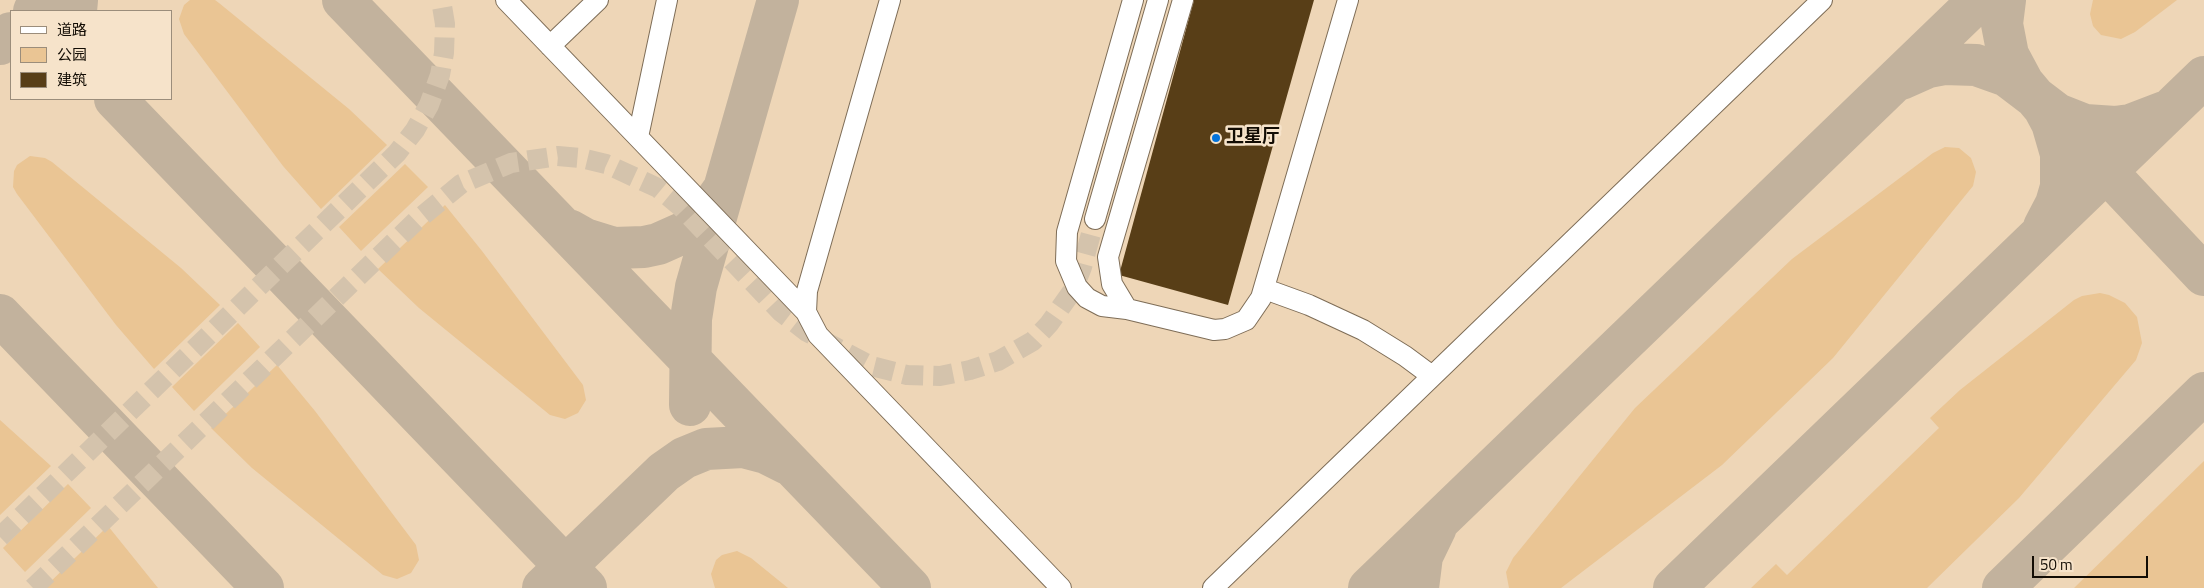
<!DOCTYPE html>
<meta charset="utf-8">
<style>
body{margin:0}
#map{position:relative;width:2204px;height:588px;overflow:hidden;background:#f6e3ca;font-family:"Titillium Web","Noto Sans SC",sans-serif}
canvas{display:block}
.legend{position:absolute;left:10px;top:10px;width:162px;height:90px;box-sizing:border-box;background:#f6e3ca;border:1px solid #9b8d7b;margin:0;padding:6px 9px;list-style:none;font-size:15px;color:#120c04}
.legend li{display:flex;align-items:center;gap:10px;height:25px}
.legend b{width:25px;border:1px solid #9b8d7b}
.scale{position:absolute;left:2032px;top:556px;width:116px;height:22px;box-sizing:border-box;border:2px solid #120c04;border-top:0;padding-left:6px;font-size:15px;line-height:18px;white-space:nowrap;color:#120c04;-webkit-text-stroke:4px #f6e3ca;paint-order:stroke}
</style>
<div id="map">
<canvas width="2204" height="588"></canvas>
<ul class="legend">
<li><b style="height:6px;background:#fff"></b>道路</li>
<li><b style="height:14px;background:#eac594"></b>公园</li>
<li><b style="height:14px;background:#583e17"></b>建筑</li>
</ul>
<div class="scale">50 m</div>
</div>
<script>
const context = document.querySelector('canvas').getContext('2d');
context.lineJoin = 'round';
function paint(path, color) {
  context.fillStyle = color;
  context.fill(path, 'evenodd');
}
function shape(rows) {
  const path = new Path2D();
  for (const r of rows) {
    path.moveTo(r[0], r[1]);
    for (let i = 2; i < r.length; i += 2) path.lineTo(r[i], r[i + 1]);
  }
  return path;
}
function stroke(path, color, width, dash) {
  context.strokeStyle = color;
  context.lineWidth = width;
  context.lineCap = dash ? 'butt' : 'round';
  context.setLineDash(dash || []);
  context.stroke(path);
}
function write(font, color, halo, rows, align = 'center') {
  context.font = font + ' "Titillium Web","Noto Sans SC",sans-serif';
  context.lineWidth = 5;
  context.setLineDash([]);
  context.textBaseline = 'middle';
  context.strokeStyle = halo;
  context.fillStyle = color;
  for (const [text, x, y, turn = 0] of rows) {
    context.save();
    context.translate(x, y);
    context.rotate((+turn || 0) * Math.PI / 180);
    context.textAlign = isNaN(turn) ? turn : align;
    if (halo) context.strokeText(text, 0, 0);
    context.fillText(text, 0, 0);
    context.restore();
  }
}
paint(shape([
 [0,0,2204,0,2204,588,0,588],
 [11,11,171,11,171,99,11,99]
]), '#eed6b7');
paint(shape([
 [190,0,215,0,219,3,349,109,387,145,321,209,283,166,184,34,179,19,184,5],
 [2093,0,2177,0,2135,32,2121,39,2101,35,2093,26,2090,14],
 [1945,147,1959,148,1971,158,1976,172,1973,186,1833,358,1722,465,1561,588,1509,588,1506,572,1513,558,1635,408,1792,259,1933,153],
 [30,156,45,158,52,162,181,268,220,305,154,369,116,325,17,194,13,187,14,171,17,165],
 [405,164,428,187,361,251,339,227],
 [445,205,482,251,583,385,586,400,578,413,565,419,550,415,419,308,378,269],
 [2100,293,2109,295,2125,303,2137,317,2142,343,2136,360,2019,498,1927,588,1751,588,1776,564,1787,575,1939,428,1930,418,1960,390,2074,300,2082,296],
 [238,323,260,347,194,411,172,387],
 [277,365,315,411,416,545,419,560,411,573,397,579,383,575,252,468,211,428],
 [0,420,51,466,0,515],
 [2204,461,2204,588,2074,588],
 [68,484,91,508,25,572,3,548],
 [108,526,158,588,44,588],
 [737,551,751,558,788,588,715,588,711,574,716,560,722,555]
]), '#eac594');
stroke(shape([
 [343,0,910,588],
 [2005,0,2002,24,2008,55,2023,83,2044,108,2052,123,2061,154,2061,187,2056,204,2044,227],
 [34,11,46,0],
 [76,11,77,0],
 [0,44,11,33],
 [1901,79,1928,67,1944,64,1976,65,2007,76,2057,114,2085,125,2115,127,2130,125,2164,112],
 [115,99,586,588],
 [2087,151,2204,275],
 [569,230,585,239,614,248,644,247,658,244,685,232,697,223,707,213,721,193],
 [0,315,263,588],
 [690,405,691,319,696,287,778,0],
 [543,588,664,472,684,458,706,449,743,447,766,453,788,464],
 [1369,588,1979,0],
 [1418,588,1422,556,1436,527],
 [1674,588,2204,77],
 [2003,588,2204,393]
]), '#c2b29d', 42);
paint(shape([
 [1194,0,1314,0,1228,305,1119,275]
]), '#583e17');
stroke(shape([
 [0,537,397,153,415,130,429,105,440,75,444,53,445,24,441,0],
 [33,588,416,221,461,184,511,163,558,156,581,158,606,164,658,188,681,207,781,312,807,332,871,366,907,375,940,376,970,370,998,361,1033,341,1049,324,1073,290,1082,267,1095,219]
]), '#d4c3ac', 20, [20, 10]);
const minor = shape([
 [506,0,806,312],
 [890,0,807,291,806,312,818,335,1061,588],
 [1133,0,1067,232,1066,261,1077,287,1087,298,1102,306,1127,309,1214,330,1225,329,1246,320,1261,298,1348,0],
 [550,46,598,0],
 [638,137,667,0],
 [1095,219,1158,0],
 [1265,289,1309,305,1363,330,1405,356,1432,376],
 [1127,309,1112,284,1108,257,1183,0],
 [1213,588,1822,0]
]);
stroke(minor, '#7e6d57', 22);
stroke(minor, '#fff', 20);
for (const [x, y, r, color] of [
 [1216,138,5,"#0373db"]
]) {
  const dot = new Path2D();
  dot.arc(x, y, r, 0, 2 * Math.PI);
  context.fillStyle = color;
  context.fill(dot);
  stroke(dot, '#f6e3ca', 2);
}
write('bold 18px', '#120c04', '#f6e3ca', [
 ["卫星厅",1226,138]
], 'left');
</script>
